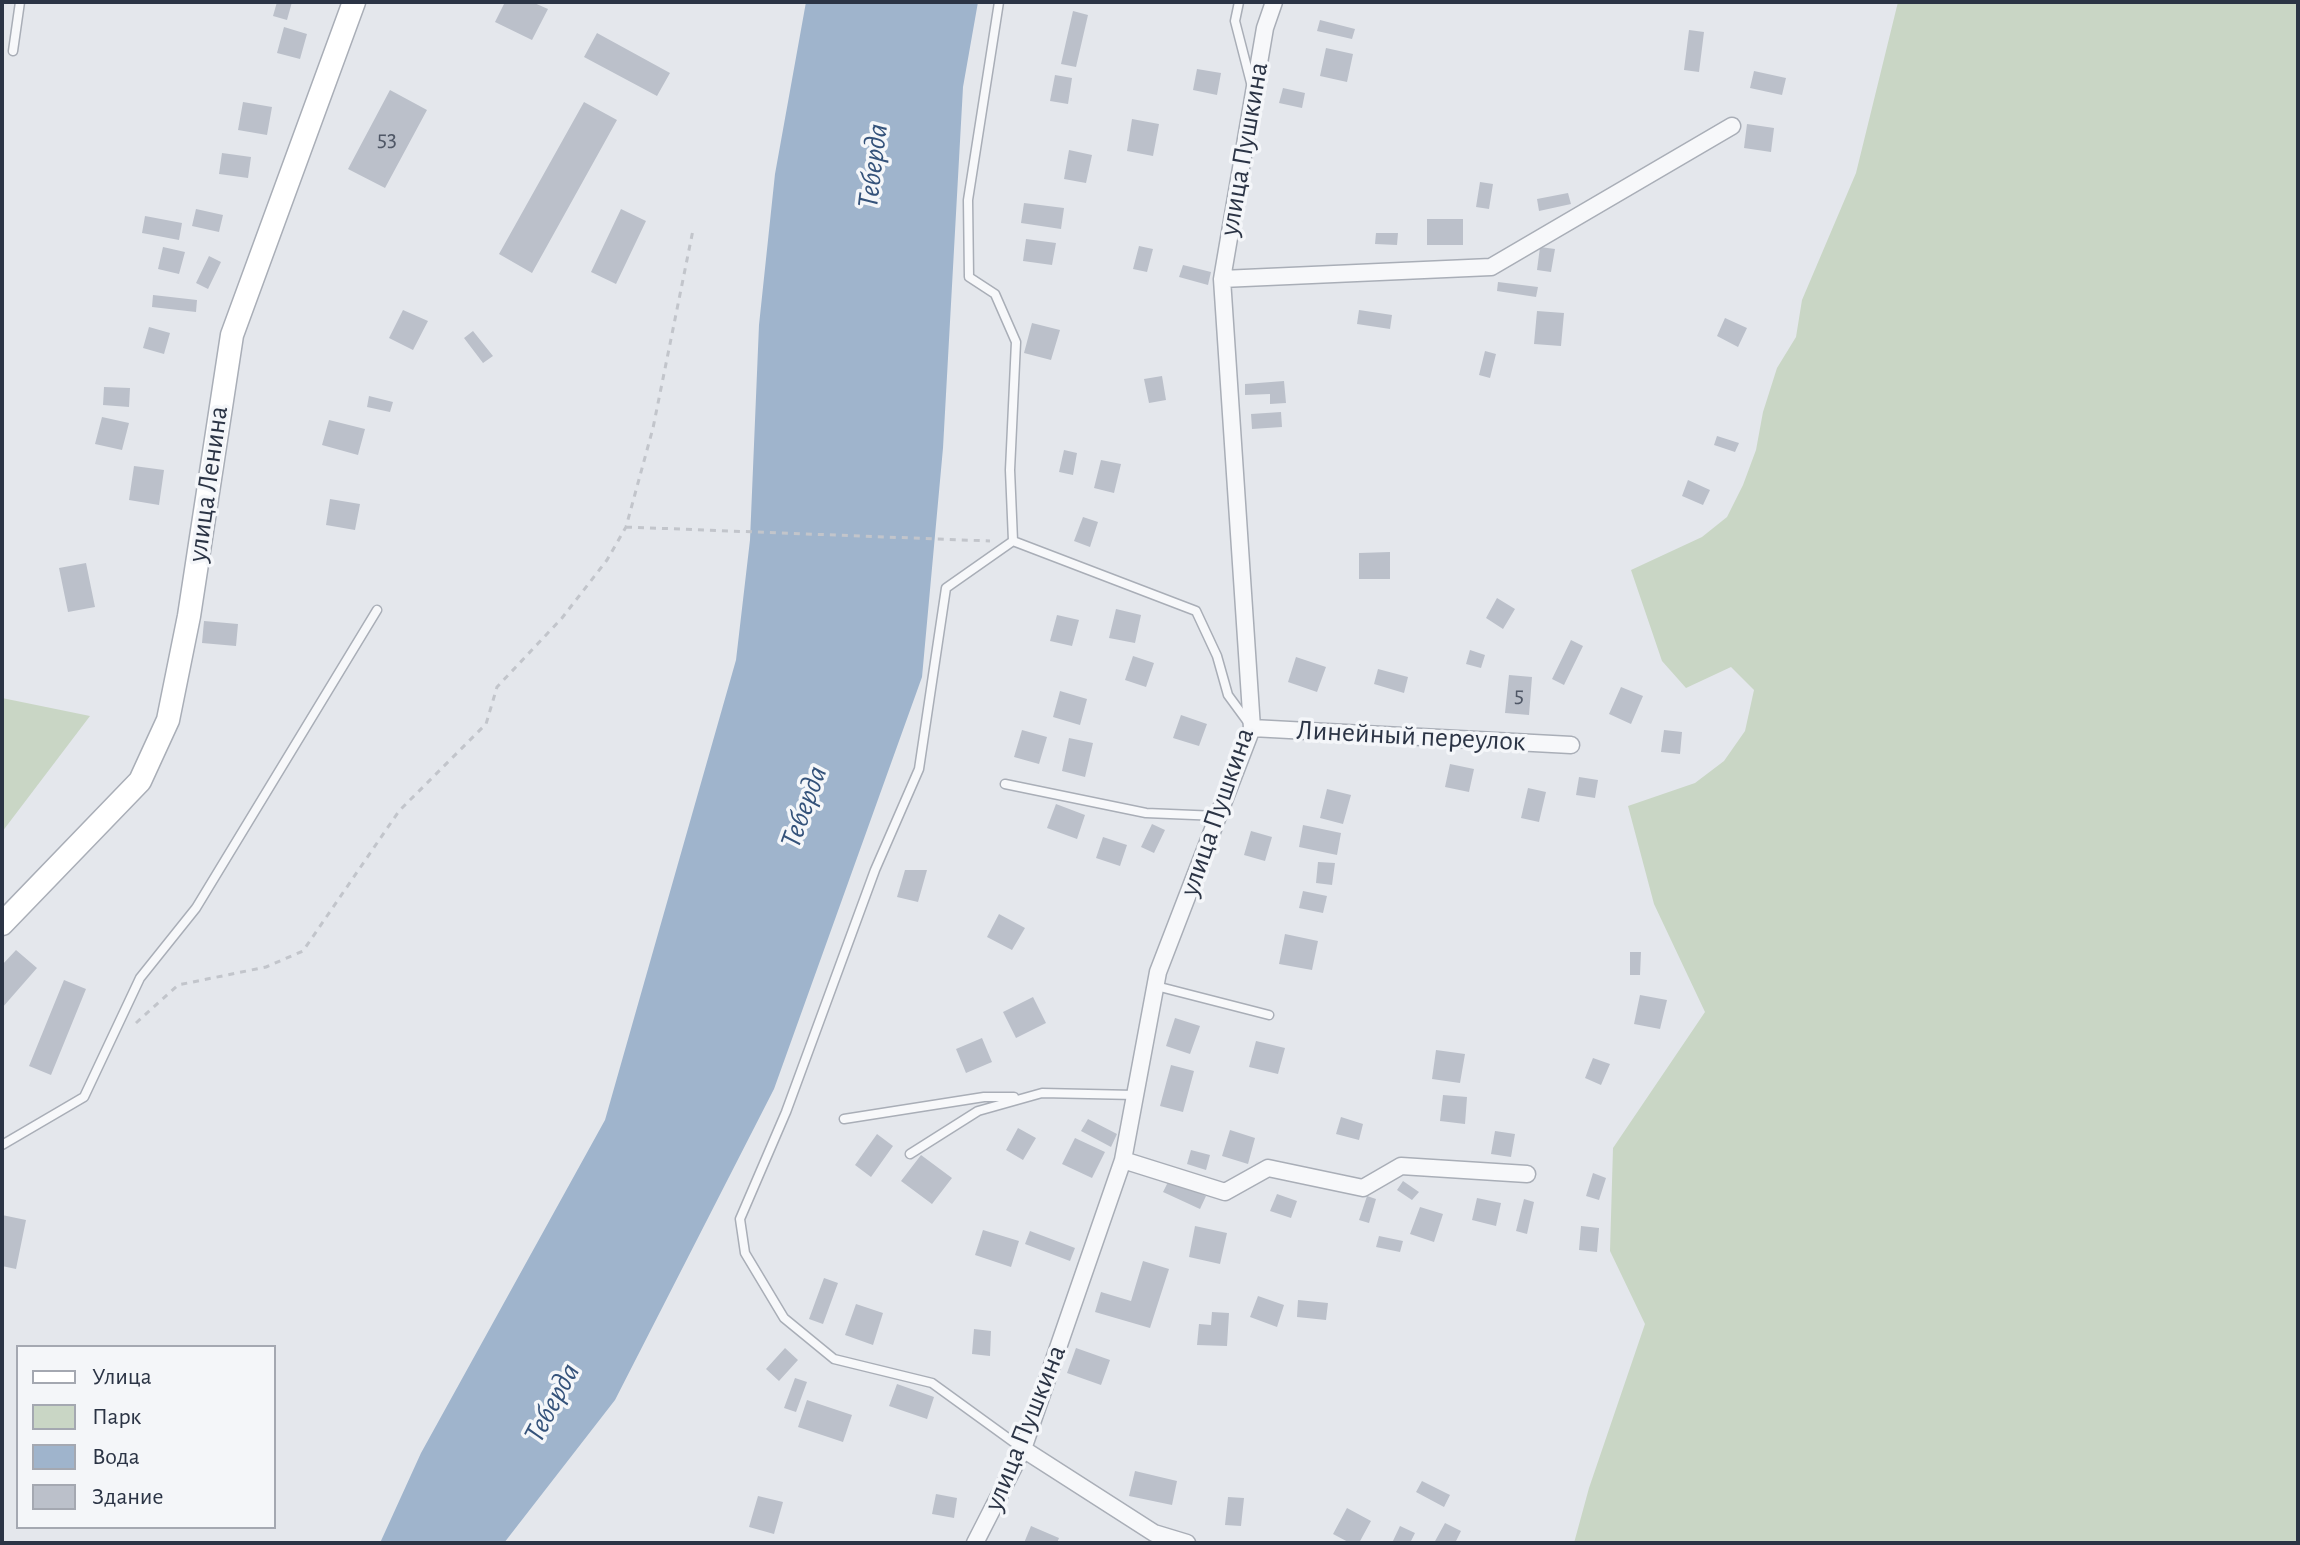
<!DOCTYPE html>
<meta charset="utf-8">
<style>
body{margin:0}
#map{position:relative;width:2300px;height:1545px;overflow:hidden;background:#e4e7ec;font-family:"Alegreya Sans",sans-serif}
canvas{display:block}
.frame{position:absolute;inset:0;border:4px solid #2b3445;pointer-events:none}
.legend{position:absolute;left:16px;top:1345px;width:260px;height:184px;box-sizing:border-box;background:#f4f6f9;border:2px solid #a4a8b1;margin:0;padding:10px 14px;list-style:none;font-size:24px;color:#2b3445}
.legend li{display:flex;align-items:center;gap:16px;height:40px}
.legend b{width:40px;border:2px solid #a4a8b1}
</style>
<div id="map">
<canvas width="2300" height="1545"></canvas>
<div class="frame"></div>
<ul class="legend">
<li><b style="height:10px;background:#fff"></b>Улица</li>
<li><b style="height:22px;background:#c9d6c5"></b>Парк</li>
<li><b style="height:22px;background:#9fb4cc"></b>Вода</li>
<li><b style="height:22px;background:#bbc0ca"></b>Здание</li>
</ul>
</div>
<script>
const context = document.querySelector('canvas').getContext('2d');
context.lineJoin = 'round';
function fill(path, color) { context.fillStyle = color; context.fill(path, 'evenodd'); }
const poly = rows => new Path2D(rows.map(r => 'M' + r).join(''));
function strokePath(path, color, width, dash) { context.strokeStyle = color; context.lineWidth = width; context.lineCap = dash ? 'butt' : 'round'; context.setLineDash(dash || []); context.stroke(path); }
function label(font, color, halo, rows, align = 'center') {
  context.font = font + ' "Alegreya Sans",sans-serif'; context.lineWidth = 7; context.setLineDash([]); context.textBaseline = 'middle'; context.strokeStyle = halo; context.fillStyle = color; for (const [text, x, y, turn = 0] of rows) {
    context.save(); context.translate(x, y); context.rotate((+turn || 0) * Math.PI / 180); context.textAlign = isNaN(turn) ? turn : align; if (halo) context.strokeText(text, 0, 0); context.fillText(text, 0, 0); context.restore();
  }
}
fill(poly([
 [1898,2,2298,2,2298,1543,1574,1543,1589,1488,1645,1324,1610,1251,1613,1148,1705,1012,1654,904,1628,806,1695,783,1724,761,1745,731,1754,690,1731,667,1686,688,1662,661,1631,570,1702,537,1727,517,1743,485,1756,450,1763,412,1777,368,1796,337,1802,300,1856,173],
 [2,698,90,716,2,832]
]), '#c9d6c5');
fill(poly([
 [806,2,978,2,963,87,943,448,922,677,774,1089,615,1400,504,1543,380,1543,421,1453,605,1120,736,660,750,540,759,325,775,174]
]), '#9fb4cc');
fill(poly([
 [277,2,292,2,287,20,273,16],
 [505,2,532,2,548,9,532,40,495,22],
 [1073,11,1088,15,1076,67,1061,64],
 [1320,20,1355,29,1352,39,1317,31],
 [284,27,307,34,300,59,277,53],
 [1689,30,1704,32,1699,72,1684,70],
 [597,33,670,73,657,96,584,57],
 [1326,48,1353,54,1347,82,1320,76],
 [1197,69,1221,73,1217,95,1193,90],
 [1754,71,1786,78,1782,95,1750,88],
 [1055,75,1072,78,1068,104,1050,101],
 [1283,88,1305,93,1302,108,1279,103],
 [390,90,427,110,385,188,348,169],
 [243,102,272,107,267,135,238,130],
 [584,102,617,120,532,273,499,254],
 [1132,119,1159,124,1153,156,1127,151],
 [1747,124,1774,128,1771,152,1744,148],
 [1069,150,1092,155,1086,183,1064,179],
 [222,153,251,157,248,178,219,174],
 [1480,182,1493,184,1489,209,1476,207],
 [1568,193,1571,204,1539,211,1537,199],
 [1024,203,1064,208,1061,229,1021,223],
 [196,209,223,215,219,232,192,226],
 [621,209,646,221,616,284,591,272],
 [145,216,182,223,179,240,142,233],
 [1427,219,1463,219,1463,245,1427,245],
 [1376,233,1398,233,1397,245,1375,244],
 [1026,239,1056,243,1052,265,1023,261],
 [1139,246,1153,249,1147,272,1133,269],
 [163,247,185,252,179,274,158,269],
 [1540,247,1555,249,1551,272,1537,270],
 [209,256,221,262,208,289,196,283],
 [1183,265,1211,272,1208,285,1179,277],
 [1498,282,1538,287,1536,297,1497,291],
 [153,295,197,300,196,312,152,307],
 [403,310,428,321,413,350,389,338],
 [1359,310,1392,315,1390,329,1357,324],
 [1537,311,1564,313,1561,346,1534,344],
 [1725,318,1747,328,1738,347,1717,336],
 [1032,323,1060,330,1051,360,1024,353],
 [149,327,170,333,164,354,143,348],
 [473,331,493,356,483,363,464,338],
 [1485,351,1496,354,1490,378,1479,375],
 [1162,376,1166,400,1149,403,1144,379],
 [1284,381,1286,403,1270,404,1270,394,1245,395,1245,384],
 [104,387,130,388,129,407,103,405],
 [369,396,393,402,390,412,367,407],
 [1281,412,1282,427,1252,429,1251,414],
 [102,417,129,423,122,450,95,444],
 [329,420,365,429,358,455,322,445],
 [1717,436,1739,443,1735,452,1714,445],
 [1064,450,1077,453,1073,475,1059,472],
 [1101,460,1121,464,1114,493,1094,488],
 [134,466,164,470,159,505,129,500],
 [1688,480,1710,490,1703,505,1682,496],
 [330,499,360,504,355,530,326,525],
 [1083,517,1098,522,1090,547,1074,541],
 [1390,552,1390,579,1359,579,1359,553],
 [86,563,95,607,68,612,59,568],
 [1497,598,1515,609,1503,629,1486,618],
 [1116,609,1141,615,1135,643,1109,638],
 [1057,615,1079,620,1072,646,1050,641],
 [204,621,238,624,236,646,202,643],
 [1571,640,1583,646,1564,685,1552,679],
 [1470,650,1485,655,1481,668,1466,664],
 [1133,656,1154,663,1146,687,1125,680],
 [1296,657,1326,667,1317,692,1288,682],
 [1378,669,1408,677,1404,693,1374,684],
 [1509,675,1532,677,1529,715,1505,713],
 [1621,687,1643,696,1631,724,1609,714],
 [1060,691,1087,699,1080,725,1053,717],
 [1181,715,1207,724,1199,746,1173,738],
 [1022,730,1047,737,1039,764,1014,757],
 [1664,730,1682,732,1680,754,1661,752],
 [1069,738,1093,743,1085,777,1062,771],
 [1450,764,1474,769,1469,792,1445,787],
 [1579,777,1598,780,1595,798,1576,795],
 [1528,788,1546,792,1539,822,1521,818],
 [1327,789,1351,795,1343,824,1320,818],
 [1056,804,1085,815,1077,839,1047,828],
 [1152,824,1165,830,1154,853,1141,847],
 [1303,825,1341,833,1337,855,1299,847],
 [1251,831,1272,837,1265,861,1244,855],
 [1103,837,1127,845,1120,866,1096,858],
 [1318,862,1335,863,1332,885,1316,883],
 [905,870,927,870,918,902,897,897],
 [1303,891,1327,896,1323,913,1299,908],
 [999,914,1025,928,1012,950,987,937],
 [1285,934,1318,941,1312,970,1279,964],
 [16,950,37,968,2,1008,2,965],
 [1630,952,1641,952,1640,975,1630,975],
 [64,980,86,989,51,1075,29,1066],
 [1640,995,1667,1000,1660,1029,1634,1024],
 [1033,997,1046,1023,1016,1038,1003,1012],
 [1175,1018,1200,1026,1190,1054,1166,1046],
 [982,1038,992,1062,966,1073,956,1049],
 [1256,1041,1285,1048,1278,1074,1249,1067],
 [1436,1050,1465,1054,1460,1083,1432,1079],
 [1593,1058,1610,1064,1601,1085,1585,1078],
 [1171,1065,1194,1071,1183,1112,1160,1106],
 [1443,1095,1467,1097,1465,1124,1440,1121],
 [1341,1117,1363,1124,1359,1140,1336,1134],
 [1088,1119,1117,1134,1111,1147,1081,1131],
 [1018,1128,1036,1138,1023,1160,1006,1150],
 [1230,1130,1255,1138,1248,1164,1222,1156],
 [1495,1131,1515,1134,1511,1157,1491,1154],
 [877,1134,893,1146,871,1177,855,1165],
 [1075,1138,1105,1152,1092,1178,1062,1164],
 [1191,1150,1210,1155,1206,1170,1187,1164],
 [921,1155,952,1178,932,1204,901,1181],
 [1593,1173,1606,1178,1599,1200,1586,1196],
 [1169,1180,1206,1196,1200,1209,1163,1192],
 [1403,1181,1419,1192,1412,1200,1397,1190],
 [1277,1194,1297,1201,1291,1218,1270,1211],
 [1367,1196,1376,1199,1369,1223,1359,1220],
 [1477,1198,1501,1203,1496,1226,1472,1220],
 [1524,1199,1534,1202,1527,1234,1516,1231],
 [1420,1207,1443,1214,1434,1242,1410,1234],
 [2,1215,26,1220,16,1269,2,1266],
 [1195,1226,1227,1233,1220,1264,1189,1257],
 [1581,1226,1599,1228,1597,1252,1579,1250],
 [983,1230,1019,1241,1011,1267,975,1255],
 [1030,1231,1075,1248,1070,1261,1025,1244],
 [1379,1236,1403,1241,1400,1252,1376,1247],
 [1143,1261,1169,1269,1150,1328,1095,1312,1101,1292,1131,1301],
 [824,1278,838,1283,823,1324,809,1319],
 [1258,1296,1284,1305,1277,1327,1250,1317],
 [1298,1300,1328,1303,1326,1320,1297,1317],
 [856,1304,883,1313,873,1345,845,1335],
 [1212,1312,1229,1313,1227,1346,1197,1345,1199,1324,1211,1325],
 [974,1329,991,1331,990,1356,972,1354],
 [785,1348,798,1360,779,1381,766,1369],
 [1076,1348,1110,1360,1101,1385,1067,1373],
 [795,1378,807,1382,796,1412,784,1408],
 [897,1384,934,1397,927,1419,889,1406],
 [807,1400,852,1415,843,1442,798,1427],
 [1135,1471,1177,1481,1172,1505,1129,1496],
 [1422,1481,1450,1495,1444,1507,1416,1492],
 [936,1494,957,1498,954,1518,932,1514],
 [758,1496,783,1502,774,1534,749,1527],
 [1228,1497,1244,1498,1241,1526,1225,1525],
 [1347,1508,1371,1521,1359,1543,1350,1543,1333,1534],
 [1445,1523,1461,1531,1455,1543,1434,1543],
 [1031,1526,1059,1538,1057,1543,1024,1543],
 [1400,1526,1415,1533,1410,1543,1392,1543]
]), '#bbc0ca');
const service = poly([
 [999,2,968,200,969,277,995,294,1016,342,1010,470,1013,541,946,588,919,769,875,870,786,1112,740,1219,745,1253,784,1318,834,1359,932,1383,1023,1449],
 [1239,2,1235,21,1251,83],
 [13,51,20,2],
 [1013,541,1196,611,1217,656,1228,695,1250,725],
 [1005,784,1146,813,1218,816],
 [1156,986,1269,1015],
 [844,1119,984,1097,1014,1097],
 [2,1145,84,1097,140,978,196,908,377,610],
 [910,1154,978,1111,1042,1093,1135,1095]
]);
const minor = poly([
 [1222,279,1491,267,1732,126],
 [1252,728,1571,745],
 [1123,1160,1225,1192,1268,1168,1363,1188,1401,1166,1527,1174],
 [1023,1449,1154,1533,1187,1543],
 [975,1543,1023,1449,1123,1160,1158,972,1252,728,1222,279,1265,28,1274,2]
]);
const secondary = poly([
 [2,924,140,781,168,720,189,616,232,335,354,2]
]);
strokePath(service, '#a9aeb7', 11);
strokePath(minor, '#a9aeb7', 19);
strokePath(secondary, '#a9aeb7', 25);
strokePath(poly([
 [626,527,990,541],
 [136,1023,178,985,266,967,303,951,399,811,486,724,497,687,562,618,607,560,626,527,653,428,693,230]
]), '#c2c5cb', 3, [6, 6]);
strokePath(service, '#f7f8fa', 8);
strokePath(minor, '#f7f8fa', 16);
strokePath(secondary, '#fff', 22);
label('24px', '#4f5766', null, [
 ["53",387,139],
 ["5",1519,695]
]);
label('28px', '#2b3445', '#f4f6f9', [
 ["улица Пушкина",1244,149,-80],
 ["улица Ленина",208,484,-82],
 ["Линейный переулок",1411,736,3],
 ["улица Пушкина",1217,812,-71],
 ["улица Пушкина",1025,1428,-68]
]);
label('italic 30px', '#34527a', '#f4f6f9', [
 ["Теберда",873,166,-83],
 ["Теберда",804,807,-70],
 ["Теберда",552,1403,-62]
]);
</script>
